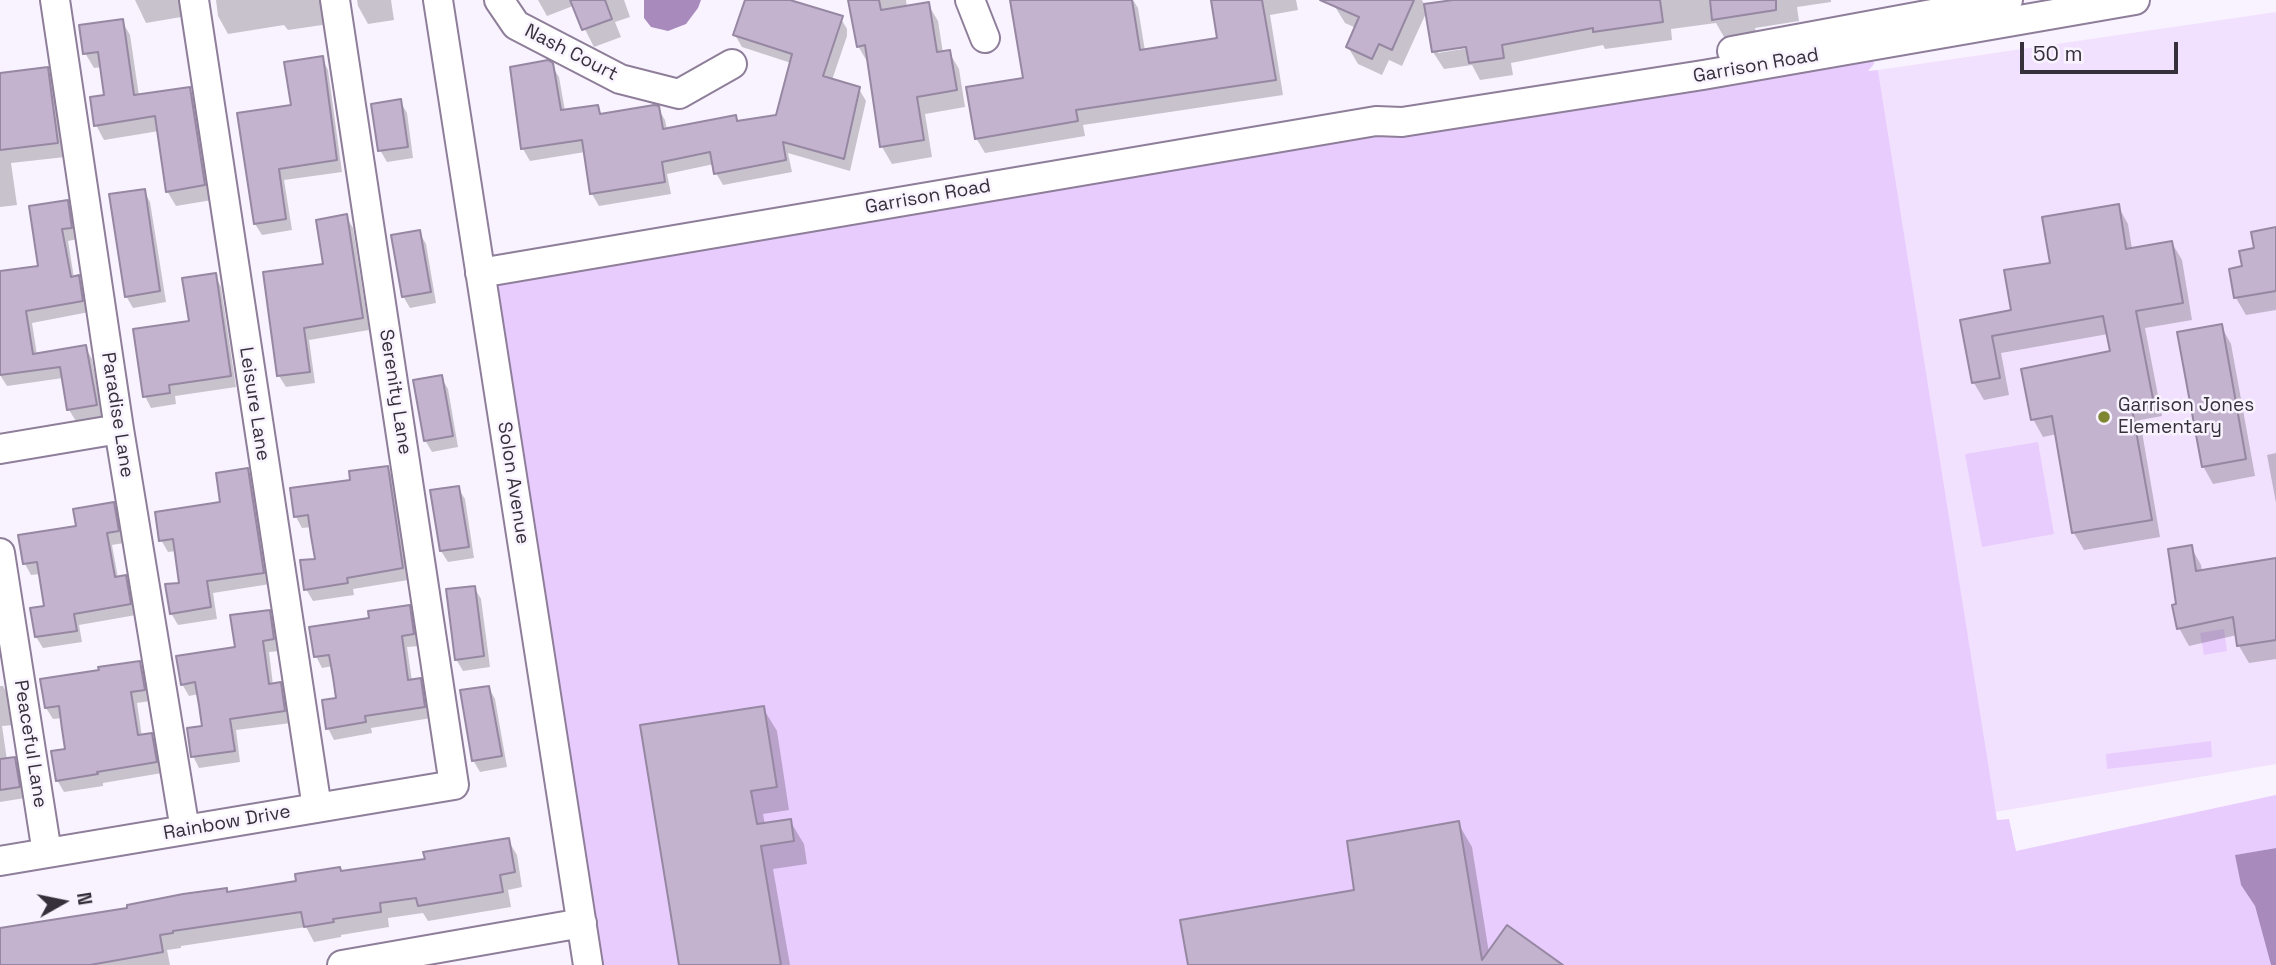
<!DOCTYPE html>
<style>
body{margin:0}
#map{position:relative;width:2276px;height:965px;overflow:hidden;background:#f9f3ff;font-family:"Space Grotesk",sans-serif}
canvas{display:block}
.north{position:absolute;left:28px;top:867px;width:70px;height:70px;-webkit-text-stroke:5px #f9f3ff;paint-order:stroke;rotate:81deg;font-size:19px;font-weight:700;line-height:28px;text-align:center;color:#36303b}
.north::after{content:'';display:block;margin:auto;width:24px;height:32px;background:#36303b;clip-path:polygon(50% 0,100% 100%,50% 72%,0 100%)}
.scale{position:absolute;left:2020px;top:42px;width:158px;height:32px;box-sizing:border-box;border:4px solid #36303b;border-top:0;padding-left:9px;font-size:21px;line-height:24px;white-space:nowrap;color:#36303b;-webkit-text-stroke:5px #f9f3ff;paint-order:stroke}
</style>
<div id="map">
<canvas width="2276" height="965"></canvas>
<div class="north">N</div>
<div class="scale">50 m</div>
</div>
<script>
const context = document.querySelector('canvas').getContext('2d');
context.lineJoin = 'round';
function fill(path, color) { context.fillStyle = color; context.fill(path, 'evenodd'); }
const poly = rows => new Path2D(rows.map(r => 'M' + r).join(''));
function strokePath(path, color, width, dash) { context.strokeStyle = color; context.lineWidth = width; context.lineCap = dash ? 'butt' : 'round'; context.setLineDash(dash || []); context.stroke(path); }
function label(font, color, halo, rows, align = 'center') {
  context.font = font + ' "Space Grotesk",sans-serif'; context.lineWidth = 5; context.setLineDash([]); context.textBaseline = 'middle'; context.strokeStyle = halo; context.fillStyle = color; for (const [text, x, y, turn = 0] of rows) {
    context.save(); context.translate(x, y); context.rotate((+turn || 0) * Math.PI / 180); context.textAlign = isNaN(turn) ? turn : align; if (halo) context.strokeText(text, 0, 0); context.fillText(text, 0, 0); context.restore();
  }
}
fill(poly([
 [2276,12,2276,764,1995,812,1878,70]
]), '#f2e1fe');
fill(poly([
 [1873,57,1874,64,1868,71,1878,70,1997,820,2009,819,2016,851,2276,795,2276,848,2236,855,2241,885,2255,906,2271,965,600,965,496,281,1369,133],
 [2038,442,2054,534,1982,547,1965,454],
 [2224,629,2227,651,2204,655,2200,633],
 [2211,741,2212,757,2107,769,2106,754]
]), '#e8ccfd');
fill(poly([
 [644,0,701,0,698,8,686,24,668,31,651,27,644,18],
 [2276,848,2276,965,2271,965,2255,906,2241,885,2235,855]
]), '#a88abd');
fill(poly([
 [135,0,187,0,187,16,146,23],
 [216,0,329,0,329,24,288,30,284,25,228,34,218,16],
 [357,0,391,0,394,20,368,24,358,6],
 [538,0,624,0,630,17,615,22,621,37,594,47,573,6,547,16],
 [746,0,791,0,788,1,840,17,847,29,847,36,832,80,859,89,866,101,850,171,788,153,792,172,723,185,716,173,714,164,667,174,671,194,599,206,592,194,585,152,530,161,523,149,512,69,551,64,559,77,565,111,597,107,602,115,658,108,665,120,667,130,735,117,738,122,777,117,791,63,742,47,735,35],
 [850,0,906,0,907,8,928,4,938,21,943,53,949,52,959,69,965,107,925,114,932,157,892,164,882,147,868,63,858,46],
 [1012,0,1133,0,1138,8,1145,51,1219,40,1212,0,1296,0,1298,10,1270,15,1283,95,1083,125,1085,136,985,153,976,138,1025,79],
 [1337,0,1422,0,1425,6,1465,0,1831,0,1831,2,1797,7,1799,21,1755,28,1756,32,1724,37,1716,23,1671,29,1672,40,1605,49,1603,45,1511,63,1513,75,1480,80,1472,65,1444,69,1433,52,1427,11,1402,66,1389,60,1382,75,1358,64,1348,47,1356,28,1345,23,1334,5],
 [1475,44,1475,47,1438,53,1438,50],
 [122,21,130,35,139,96,189,89,197,103,212,200,176,206,167,191,159,131,104,140,96,125,106,96,102,67,94,68,85,53],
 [322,58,328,70,342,172,284,180,292,230,262,235,255,224,293,107],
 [47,69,55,83,65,157,11,163,17,205,0,207,0,91],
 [400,101,407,113,413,158,387,162,380,150],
 [144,191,150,202,166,302,133,308,126,296],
 [67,202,74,214,78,239,68,241,74,278,78,277,85,289,89,312,32,323,37,355,85,347,92,359,102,417,76,421,69,410,63,378,7,386,0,375,0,273,40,267],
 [2118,206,2128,224,2132,249,2172,243,2182,260,2192,320,2145,328,2162,416,2140,420,2160,537,2084,550,2074,533,2057,434,2043,437,2033,419,2112,353,2108,334,2001,353,2009,395,1984,400,1974,383,1962,322,2013,312,2052,264],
 [346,216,353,228,369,330,309,340,315,383,286,387,279,376],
 [2276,229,2276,310,2246,315,2236,298,2244,268],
 [419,232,426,244,436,303,410,308,403,296],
 [215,275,221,287,236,387,175,396,176,404,151,408,145,396,191,322],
 [2221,326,2231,344,2255,476,2213,484,2203,466],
 [441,377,448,389,458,447,432,452,425,440],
 [2276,453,2276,503,2267,455],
 [387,468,394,479,408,580,353,589,354,595,313,601,306,589,317,560,312,527,302,528,296,517,352,481],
 [247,470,254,481,270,584,213,593,217,619,178,625,171,613,181,584,176,551,168,552,161,540,222,503],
 [458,488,465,499,474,558,448,562,441,551],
 [113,504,120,516,124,543,112,545,118,578,125,577,132,588,136,615,79,625,82,642,43,648,36,637,46,607,41,574,31,575,25,564],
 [2191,547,2201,565,2202,571,2276,560,2276,659,2249,663,2239,646,2237,635,2189,646,2179,628,2178,605],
 [474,587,481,599,490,667,463,671,456,659],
 [409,607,416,618,420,646,407,647,412,681,420,679,427,691,431,718,371,728,372,733,334,740,328,728,338,699,333,666,322,668,316,656,371,619],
 [269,612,276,623,280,651,269,652,273,685,280,684,287,696,291,723,236,730,240,762,199,768,193,756,204,727,199,694,189,696,182,684,237,649],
 [139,662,146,674,150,701,137,703,142,737,151,735,158,747,162,773,103,783,103,786,64,792,57,780,67,751,62,718,53,719,46,708,101,672],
 [0,686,3,686,9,697,14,725,2,726,7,760,14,759,21,771,25,798,0,802],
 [489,688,495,699,507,767,480,772,473,760],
 [763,708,777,731,789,810,763,814,765,825,790,821,804,844,807,864,773,869,790,965,682,965],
 [1458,823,1472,847,1489,953,1560,965,1190,965,1356,891],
 [508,840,517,855,522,887,508,890,511,907,428,921,423,913,388,918,389,927,341,935,341,937,314,942,306,927,181,946,181,948,167,950,170,965,0,965,0,928,2,930,58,922,226,890,228,893,342,873,427,861]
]), '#0003');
const building = poly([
 [570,0,605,0,612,19,582,30,570,0],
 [745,0,790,0,843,16,823,76,860,87,844,159,783,142,786,160,714,174,710,152,662,162,665,182,590,194,582,140,521,149,510,67,548,60,553,63,561,110,598,105,600,114,654,105,659,106,663,129,736,115,737,121,776,115,792,54,733,35,745,0],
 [848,0,879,0,881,10,929,2,937,52,950,50,957,90,917,97,924,140,880,147,865,45,857,47,848,0],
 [1010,0,1132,0,1140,50,1217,38,1211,0,1262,0,1276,80,1076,110,1078,121,975,139,966,87,1023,78,1010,0],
 [1320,0,1414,0,1392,50,1379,44,1372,59,1346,47,1359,17,1320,0],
 [1453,0,1660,0,1663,22,1593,32,1593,28,1502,45,1504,58,1469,63,1466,47,1432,52,1424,4,1453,0],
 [1710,0,1776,0,1776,10,1712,20,1710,0],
 [123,19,134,95,190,87,205,185,166,192,155,116,94,126,90,97,104,95,98,52,83,54,79,25,123,19],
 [323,56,337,160,279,169,286,219,254,224,237,113,291,105,284,62,323,56],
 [48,67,58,143,0,150,0,73,48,67],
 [401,99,408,147,378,151,371,104,401,99],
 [145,189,160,291,125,297,109,194,145,189],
 [68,200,72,228,62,229,71,277,79,275,83,301,26,311,33,354,86,345,97,405,67,410,60,367,0,375,0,271,38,266,29,206,68,200],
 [2119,204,2126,249,2172,241,2183,303,2136,311,2153,399,2131,403,2152,520,2072,533,2052,416,2031,420,2021,369,2110,351,2103,316,1992,336,2000,378,1972,383,1960,320,2011,310,2004,270,2050,263,2042,217,2119,204],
 [347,214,363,318,304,328,310,372,277,376,263,272,323,264,316,220,347,214],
 [2276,227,2276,291,2234,298,2229,269,2242,266,2239,251,2254,248,2251,232,2276,227],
 [420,230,431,292,402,297,391,235,420,230],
 [216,273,231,376,169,385,170,393,143,397,133,329,189,321,182,278,216,273],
 [2222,324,2246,459,2202,467,2177,332,2222,324],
 [442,375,453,436,424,441,413,380,442,375],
 [388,466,403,568,347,578,348,583,304,590,300,560,315,559,311,536,308,515,294,517,290,488,350,480,349,471,388,466],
 [248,468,264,573,207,581,211,607,170,614,165,584,179,583,173,539,159,541,155,512,220,502,216,473,248,468],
 [459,486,469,547,440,551,430,490,459,486],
 [114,502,119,531,107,533,115,577,126,575,131,604,74,614,77,631,35,637,30,608,44,606,37,562,23,564,18,535,76,526,73,509,114,502],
 [2192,545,2196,571,2276,558,2276,640,2237,646,2233,617,2177,629,2172,605,2176,604,2168,549,2192,545],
 [475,586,484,656,455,660,446,589,475,586],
 [410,605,414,634,402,636,408,680,421,678,425,707,365,716,366,722,326,729,322,700,336,698,333,677,329,655,314,657,309,627,369,618,368,611,410,605],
 [270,610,274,639,263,641,269,684,281,682,285,711,230,719,235,751,191,757,187,728,202,726,199,705,195,682,181,685,176,656,235,647,230,615,270,610],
 [140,661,145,690,131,692,138,735,152,733,157,762,97,772,98,774,56,781,51,751,65,749,62,729,59,706,45,708,40,679,99,670,98,667,140,661],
 [489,686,502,756,472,761,460,690,489,686],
 [764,706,777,787,751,791,757,824,791,819,794,841,761,846,781,965,679,965,640,725,764,706],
 [15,757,20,787,0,790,0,759,15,757],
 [1459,821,1482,960,1507,925,1563,965,1188,965,1180,920,1354,890,1347,841,1459,821],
 [509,838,515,872,500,875,503,892,418,906,416,898,380,903,381,912,333,919,334,922,304,927,301,912,173,931,173,933,160,935,163,952,90,965,0,965,0,928,127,908,127,905,183,894,227,888,227,892,296,881,295,874,340,867,341,871,425,859,423,852,509,838]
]);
fill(building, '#c3b3cf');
strokePath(building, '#9687a2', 2);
const minor = poly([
 [55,0,119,429,185,830],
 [194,0,317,808],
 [438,0,588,965],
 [499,0,516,25,620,79,679,94,732,64],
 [970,0,985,38],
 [1732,51,2008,0],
 [480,273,1376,121,1402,122,1703,75,2135,0],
 [0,449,119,429],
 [0,553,47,853],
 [0,861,454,785,335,0],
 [342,965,582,923]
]);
strokePath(minor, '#8e7e99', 32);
strokePath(minor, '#fff', 28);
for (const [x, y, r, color] of [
 [2104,417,7,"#7f8631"]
]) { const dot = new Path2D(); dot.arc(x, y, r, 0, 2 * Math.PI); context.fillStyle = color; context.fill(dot); strokePath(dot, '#f9f3ff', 2.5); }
label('19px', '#36303b', '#f9f3ff', [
 ["Nash Court",571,53,27],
 ["Garrison Road",1756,66,-10],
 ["Garrison Road",928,197,-10],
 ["Serenity Lane",395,392,81],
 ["Leisure Lane",254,404,81],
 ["Paradise Lane",117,415,81],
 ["Solon Avenue",513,483,81],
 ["Peaceful Lane",30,744,81],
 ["Rainbow Drive",227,823,-10]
]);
label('19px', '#36303b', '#f9f3ff', [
 ["Garrison Jones",2118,406],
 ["Elementary",2118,428]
], 'left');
</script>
